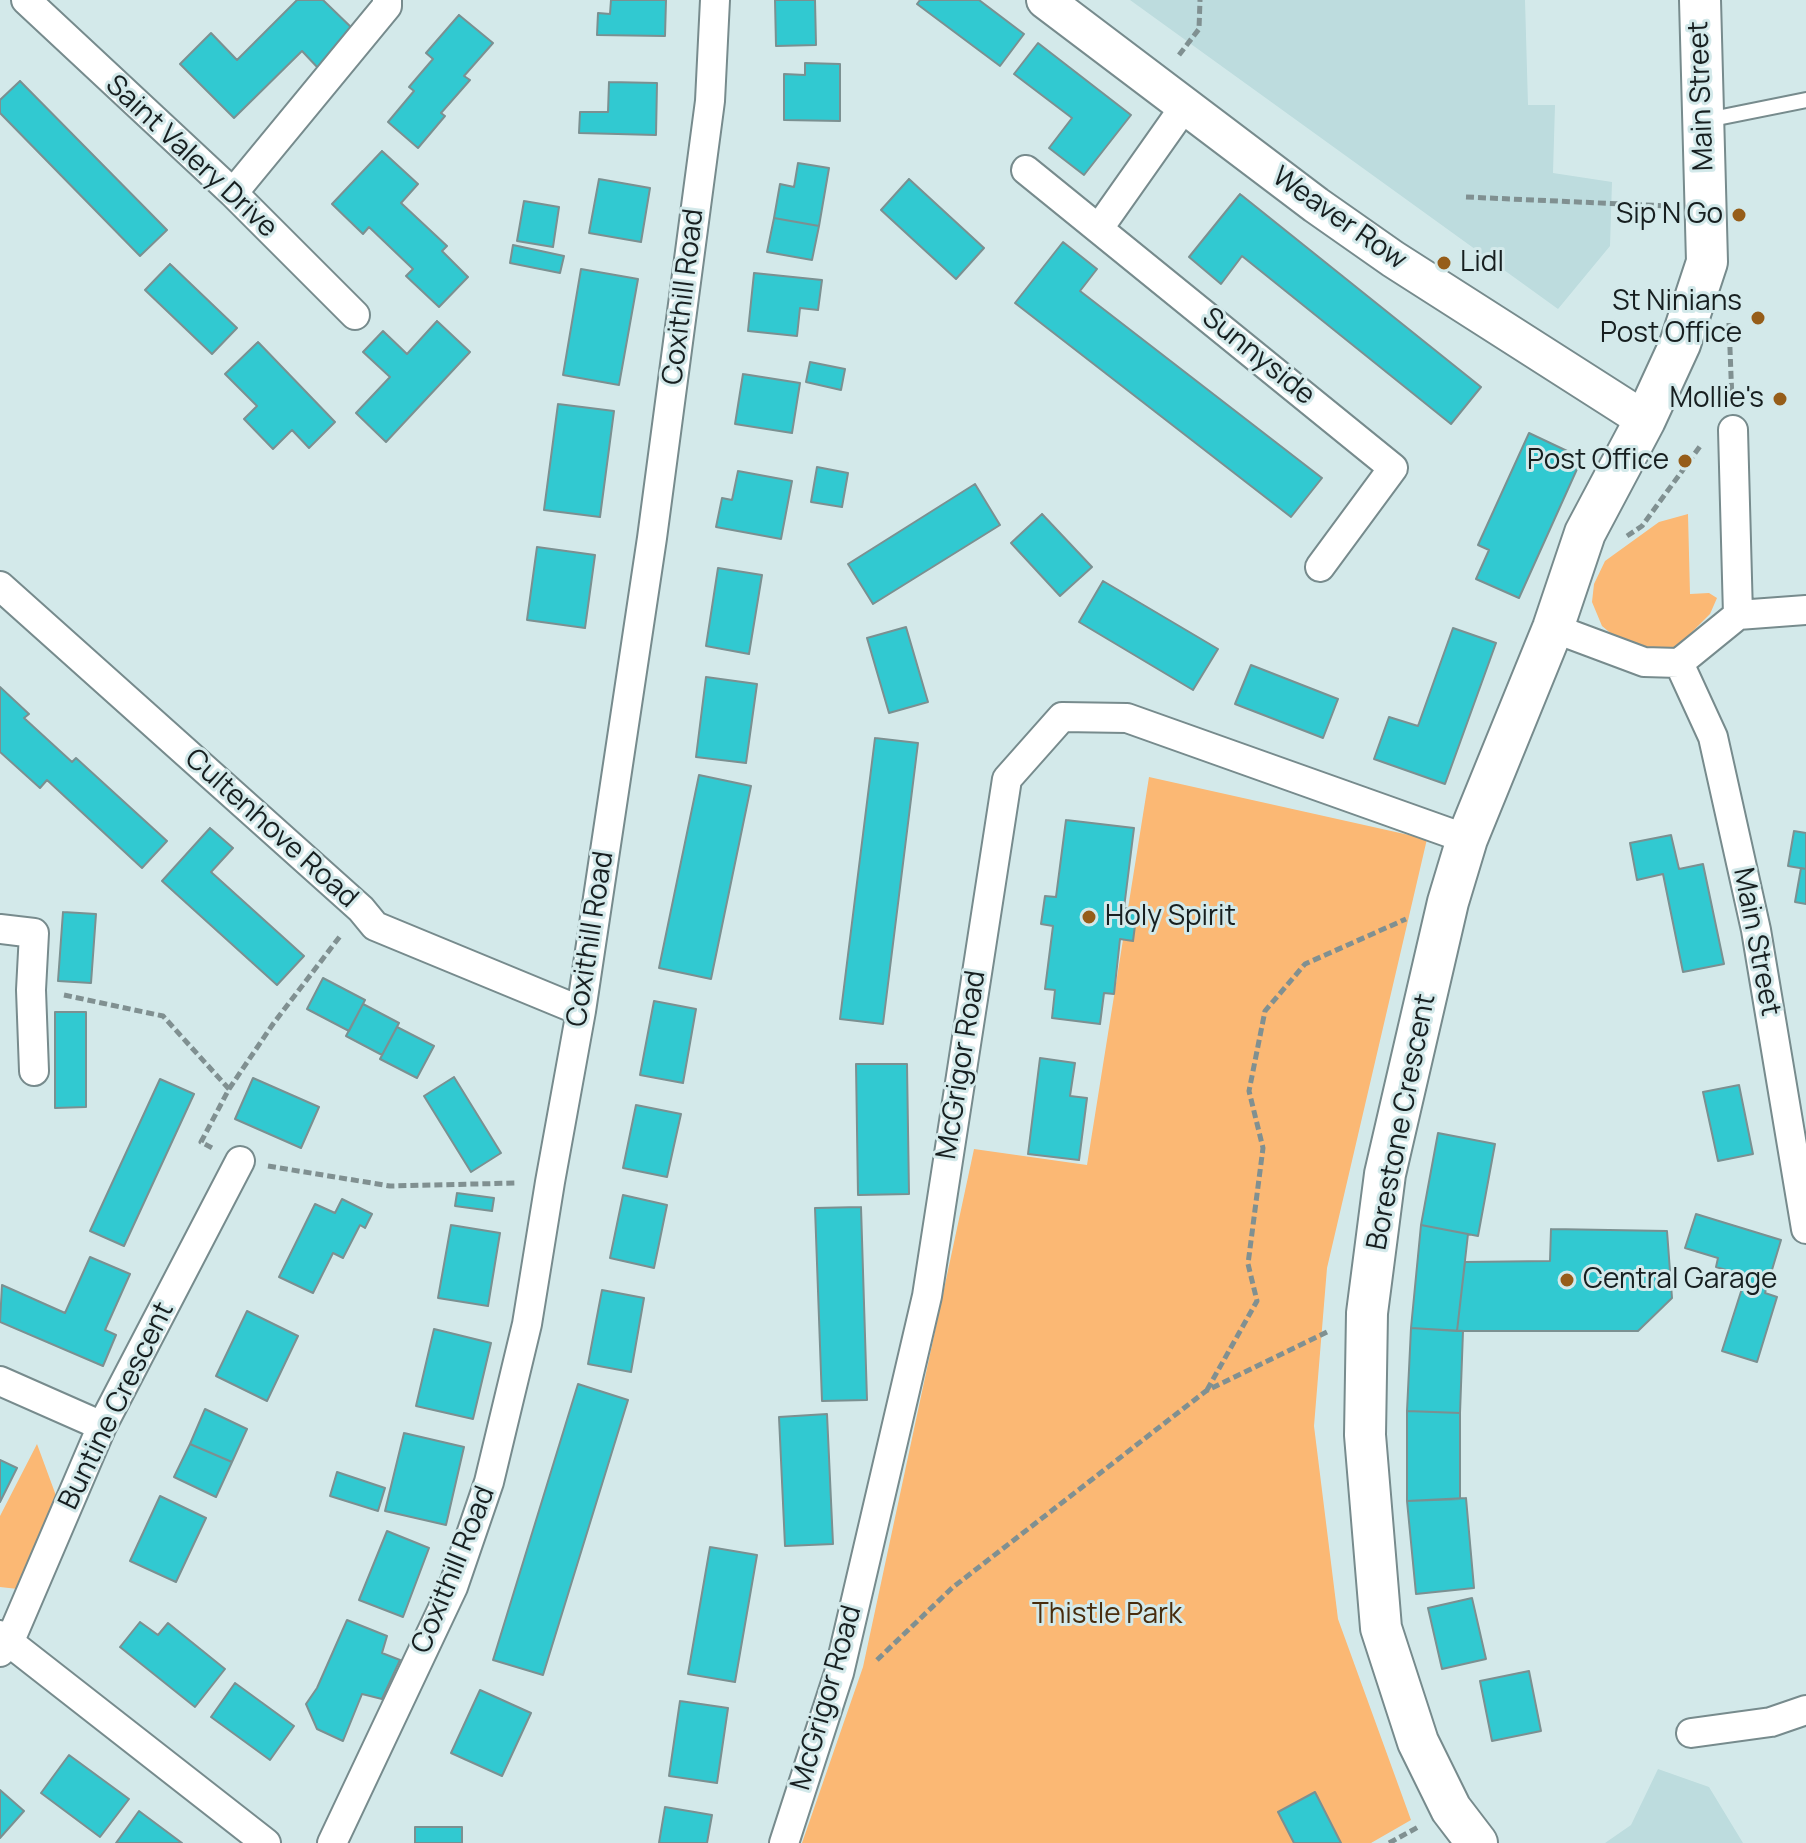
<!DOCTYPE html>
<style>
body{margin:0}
canvas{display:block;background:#d3e9ea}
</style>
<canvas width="1806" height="1843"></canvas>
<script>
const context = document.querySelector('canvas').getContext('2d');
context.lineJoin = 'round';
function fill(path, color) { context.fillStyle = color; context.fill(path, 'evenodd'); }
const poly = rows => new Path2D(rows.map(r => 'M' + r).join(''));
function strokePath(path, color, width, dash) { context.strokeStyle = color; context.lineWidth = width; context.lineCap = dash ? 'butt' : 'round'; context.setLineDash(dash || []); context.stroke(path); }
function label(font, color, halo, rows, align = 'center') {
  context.font = font + ' Manrope,sans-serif'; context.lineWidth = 6; context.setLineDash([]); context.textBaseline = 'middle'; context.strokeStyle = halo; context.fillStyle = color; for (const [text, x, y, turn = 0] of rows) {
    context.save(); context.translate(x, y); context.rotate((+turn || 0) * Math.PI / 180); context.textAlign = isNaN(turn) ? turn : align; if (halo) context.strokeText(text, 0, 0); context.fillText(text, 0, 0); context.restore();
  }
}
fill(poly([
 [1130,0,1525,0,1528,105,1555,105,1553,173,1612,182,1610,246,1558,309],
 [1658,1769,1709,1787,1743,1843,1605,1843,1631,1825]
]), '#bddcde');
fill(poly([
 [1688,514,1690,594,1709,593,1717,598,1710,614,1678,646,1662,652,1620,641,1602,626,1592,602,1594,584,1605,561,1659,522],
 [1149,777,1427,839,1327,1268,1314,1426,1338,1619,1411,1820,1371,1843,802,1843,863,1667,974,1149,1087,1165],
 [37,1444,58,1501,18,1589,0,1587,0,1516]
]), '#fbb874');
const building = poly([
 [297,0,323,0,355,31,318,68,302,51,234,118,180,64,211,33,237,60,297,0],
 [611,0,666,0,665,36,597,35,598,13,610,14,611,0],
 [775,0,815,0,816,45,776,46,775,0],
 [920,0,979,0,1024,34,1000,66,917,4,920,0],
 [459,15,493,43,464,76,470,80,441,113,445,116,418,148,388,122,414,91,409,87,433,59,426,53,459,15],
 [1038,43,1131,115,1084,175,1049,148,1072,118,1014,74,1038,43],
 [805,63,840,64,840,121,784,120,784,74,805,75,805,63],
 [20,81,167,230,140,256,0,113,0,100,20,81],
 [609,82,657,83,656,135,579,133,580,112,608,112,609,82],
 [382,151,418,184,401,203,447,246,442,251,468,277,439,307,406,276,413,269,369,227,363,234,332,204,382,151],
 [798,163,829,168,819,226,774,218,780,184,794,187,798,163],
 [599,179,650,188,641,242,589,233,599,179],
 [909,179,984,248,956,279,881,210,909,179],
 [1240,194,1481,387,1451,424,1242,256,1221,284,1189,257,1240,194],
 [524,201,559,207,553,247,517,241,524,201],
 [774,218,819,226,812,260,767,252,774,218],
 [1063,242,1097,269,1080,291,1322,478,1291,517,1015,303,1063,242],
 [513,245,564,256,560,273,510,263,513,245],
 [170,264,237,328,212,354,145,290,170,264],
 [581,269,638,279,619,385,563,375,581,269],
 [754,273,822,280,818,310,800,308,797,336,748,331,754,273],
 [437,321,470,352,386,442,356,413,390,377,363,352,383,331,407,354,437,321],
 [258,342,335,422,309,448,292,430,273,449,244,419,257,406,225,374,258,342],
 [810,362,845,369,841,390,806,382,810,362],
 [743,374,800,383,792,433,735,424,743,374],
 [558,404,614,411,600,517,544,510,558,404],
 [1529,433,1582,458,1519,598,1476,579,1489,550,1478,545,1529,433],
 [817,467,848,473,842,507,811,502,817,467],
 [738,471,792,481,781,539,716,527,722,498,732,500,738,471],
 [975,484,1000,525,873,604,848,564,975,484],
 [1042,514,1092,567,1060,596,1011,543,1042,514],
 [537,547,595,555,585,628,527,620,537,547],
 [718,568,762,575,749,654,706,646,718,568],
 [1103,581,1218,649,1193,690,1079,622,1103,581],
 [906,627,928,702,889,713,867,638,906,627],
 [1453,628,1496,643,1445,784,1374,759,1389,717,1418,726,1453,628],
 [1251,665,1338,699,1323,738,1235,704,1251,665],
 [706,677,757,684,746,763,696,757,706,677],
 [0,687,29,714,24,718,72,762,76,758,167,841,142,868,47,780,40,788,0,752,0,687],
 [875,738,918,743,883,1024,840,1019,875,738],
 [699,775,751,786,711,979,659,968,699,775],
 [1066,820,1134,828,1124,908,1137,910,1133,941,1120,939,1114,994,1104,993,1100,1024,1052,1018,1055,990,1045,989,1053,926,1041,924,1045,896,1056,897,1066,820],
 [210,828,233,848,211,872,304,956,277,985,162,881,210,828],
 [1794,831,1806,833,1806,869,1788,866,1794,831],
 [1671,835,1679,869,1703,864,1724,964,1683,972,1663,874,1637,880,1630,843,1671,835],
 [1801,868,1806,869,1806,904,1795,902,1801,868],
 [63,912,96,914,91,983,58,981,63,912],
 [323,978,365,1000,349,1031,307,1009,323,978],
 [654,1001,696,1009,683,1083,640,1075,654,1001],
 [363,1004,399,1023,382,1055,346,1036,363,1004],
 [55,1012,86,1012,86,1107,55,1108,55,1012],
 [397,1027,434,1046,417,1078,380,1059,397,1027],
 [1040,1058,1075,1063,1070,1096,1087,1098,1079,1160,1028,1154,1040,1058],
 [856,1064,907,1064,909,1194,858,1195,856,1064],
 [454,1077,501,1153,471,1172,424,1096,454,1077],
 [253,1078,319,1107,301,1148,235,1119,253,1078],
 [160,1079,194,1094,124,1246,90,1231,160,1079],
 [1739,1085,1753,1154,1718,1161,1703,1092,1739,1085],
 [636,1105,681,1114,667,1177,623,1168,636,1105],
 [1438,1133,1495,1144,1478,1236,1421,1225,1438,1133],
 [457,1193,494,1198,492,1211,455,1206,457,1193],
 [623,1195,667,1205,654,1268,610,1258,623,1195],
 [342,1199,372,1214,365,1228,360,1225,343,1258,333,1253,313,1293,279,1277,315,1204,335,1213,342,1199],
 [861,1207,867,1400,822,1401,815,1208,861,1207],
 [1696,1214,1781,1240,1765,1293,1777,1297,1757,1362,1722,1351,1746,1276,1716,1267,1718,1258,1685,1248,1696,1214],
 [451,1225,500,1233,488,1306,438,1298,451,1225],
 [1421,1225,1468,1234,1457,1331,1411,1328,1421,1225],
 [1551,1229,1667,1231,1672,1298,1638,1331,1457,1331,1465,1262,1550,1261,1551,1229],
 [90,1257,130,1274,105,1330,116,1335,103,1366,0,1322,2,1285,65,1313,90,1257],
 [602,1290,644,1298,631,1372,588,1364,602,1290],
 [247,1311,298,1336,267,1401,216,1376,247,1311],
 [1411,1328,1463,1331,1460,1413,1407,1411,1411,1328],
 [434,1329,491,1343,473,1419,416,1406,434,1329],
 [578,1384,628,1400,543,1675,493,1660,578,1384],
 [205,1409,247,1429,232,1462,190,1444,205,1409],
 [1407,1411,1460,1413,1460,1499,1407,1501,1407,1411],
 [827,1414,833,1544,785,1546,779,1417,827,1414],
 [404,1433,464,1447,446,1525,385,1511,404,1433],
 [190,1444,232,1462,216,1497,174,1477,190,1444],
 [0,1460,17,1468,0,1502,0,1460],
 [337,1472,385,1488,378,1511,330,1496,337,1472],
 [160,1496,206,1518,176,1582,130,1561,160,1496],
 [1466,1498,1474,1588,1416,1594,1407,1501,1466,1498],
 [387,1531,429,1548,403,1617,359,1600,387,1531],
 [710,1547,757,1555,735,1682,688,1674,710,1547],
 [1472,1598,1486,1659,1442,1669,1428,1608,1472,1598],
 [347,1620,387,1636,382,1653,400,1660,382,1699,362,1694,343,1741,317,1729,306,1704,317,1688,347,1620],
 [140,1622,158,1635,168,1623,225,1669,195,1707,120,1647,140,1622],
 [1529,1671,1541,1731,1492,1741,1480,1681,1529,1671],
 [235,1683,294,1726,270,1760,211,1717,235,1683],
 [480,1690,531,1713,502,1776,451,1753,480,1690],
 [680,1701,728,1708,717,1783,669,1776,680,1701],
 [69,1755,129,1799,100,1837,41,1793,69,1755],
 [0,1790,24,1811,0,1838,0,1790],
 [1315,1792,1341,1843,1294,1843,1278,1812,1315,1792],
 [665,1807,712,1815,707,1843,659,1843,665,1807],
 [139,1811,182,1843,116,1843,139,1811],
 [415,1827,462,1827,462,1843,415,1843,415,1827]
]);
fill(building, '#31c9d1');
strokePath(building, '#7b9091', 2);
const service = poly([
 [1707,120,1806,100]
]);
const minor = poly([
 [26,0,233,193,355,315],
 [1026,170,1393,468,1320,567],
 [233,193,387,6,387,0],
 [1099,228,1185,106],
 [1733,430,1738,615],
 [0,586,361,909,375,926,581,1011],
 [1553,628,1644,662,1679,663,1738,615,1806,610],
 [1679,663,1713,737,1756,930,1806,1229],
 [0,929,34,933,31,990,34,1071],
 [0,1381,102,1426],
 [0,1635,266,1843],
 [0,1652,9,1643,102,1426,240,1161],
 [1691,1733,1771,1722,1806,1710],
 [332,1843,453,1587,489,1482,527,1324,550,1182,581,1011,652,538,710,101,715,0],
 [784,1843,839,1673,927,1296,1007,779,1062,717,1127,718,1467,839]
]);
const tertiary = poly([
 [1045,0,1316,205,1393,259,1645,420]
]);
const secondary = poly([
 [1477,1843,1451,1809,1418,1742,1381,1628,1365,1435,1367,1313,1385,1174,1448,902,1467,839,1553,628,1585,533,1645,420,1680,344,1707,262,1700,0]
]);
strokePath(service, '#778b8d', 18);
strokePath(minor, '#778b8d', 32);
strokePath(tertiary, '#778b8d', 40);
strokePath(secondary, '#778b8d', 44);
strokePath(poly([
 [1179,55,1199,29,1200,0],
 [1466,197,1668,206],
 [1729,323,1732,401],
 [1627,536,1642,526,1701,445],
 [64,995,163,1016,229,1089,201,1142,214,1149],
 [229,1089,273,1024,341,935],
 [268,1166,390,1186,517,1183],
 [1207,1390,1257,1301,1248,1264,1263,1148,1249,1091,1265,1011,1305,964,1406,919],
 [877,1660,952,1588,1206,1391,1329,1331],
 [1389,1843,1420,1826]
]), '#809091', 5, [8, 4]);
strokePath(service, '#fff', 14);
strokePath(minor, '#fff', 28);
strokePath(tertiary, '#fff', 36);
strokePath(secondary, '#fff', 40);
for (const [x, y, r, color] of [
 [1739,215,8,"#965d19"],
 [1444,263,8,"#965d19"],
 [1758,318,8,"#965d19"],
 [1780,399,8,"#965d19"],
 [1685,461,8,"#965d19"],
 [1089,917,8,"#965d19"],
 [1567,1280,8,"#965d19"]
]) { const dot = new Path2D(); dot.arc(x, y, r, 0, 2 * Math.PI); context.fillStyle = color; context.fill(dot); strokePath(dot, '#d3e9ea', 3); }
label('28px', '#171f20', '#d3e9ea', [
 ["Main Street",1702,96,-92],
 ["Saint Valery Drive",191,157,43],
 ["Weaver Row",1339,219,35],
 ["Coxithill Road",684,297,-83],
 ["Sunnyside",1258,357,39],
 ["Cultenhove Road",271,829,42],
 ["Coxithill Road",591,939,-81],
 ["Main Street",1756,942,79],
 ["McGrigor Road",962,1065,-81],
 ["Borestone Crescent",1402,1122,-79],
 ["Buntine Crescent",117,1406,-64],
 ["Coxithill Road",454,1570,-68],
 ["McGrigor Road",827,1698,-74]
]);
label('28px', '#171f20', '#d3e9ea', [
 ["Sip N Go",1723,215],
 ["Lidl",1460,263,"left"],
 ["St Ninians",1742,302],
 ["Post Office",1742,334],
 ["Mollie's",1764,399],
 ["Post Office",1669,461],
 ["Holy Spirit",1105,917,"left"],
 ["Central Garage",1583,1280,"left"]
], 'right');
label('28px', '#482c0d', '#d3e9ea', [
 ["Thistle Park",1107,1615]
]);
</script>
